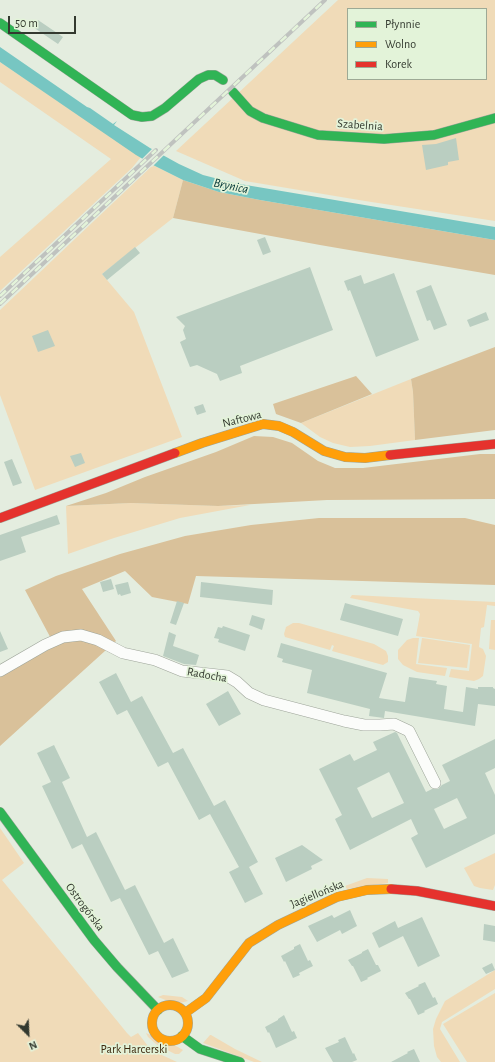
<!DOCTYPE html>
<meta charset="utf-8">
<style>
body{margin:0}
#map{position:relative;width:495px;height:1062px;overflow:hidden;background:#e4eddf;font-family:"Alegreya Sans",sans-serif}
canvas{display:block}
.legend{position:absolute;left:347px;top:8px;width:140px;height:72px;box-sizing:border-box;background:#e3f3d9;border:1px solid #9da995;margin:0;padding:5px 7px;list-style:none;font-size:12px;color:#33392f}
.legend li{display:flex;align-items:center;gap:8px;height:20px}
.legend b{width:20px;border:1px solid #9da995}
.north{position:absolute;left:8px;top:1014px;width:40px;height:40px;-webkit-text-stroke:3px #e3f3d9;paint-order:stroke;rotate:156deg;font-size:11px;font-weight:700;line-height:16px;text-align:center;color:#33392f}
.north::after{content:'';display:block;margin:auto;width:14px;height:18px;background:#33392f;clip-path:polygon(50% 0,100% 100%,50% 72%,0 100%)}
.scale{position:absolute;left:8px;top:16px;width:68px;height:18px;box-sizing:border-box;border:2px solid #33392f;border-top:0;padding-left:5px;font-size:12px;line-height:14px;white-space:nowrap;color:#33392f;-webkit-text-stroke:3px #e3f3d9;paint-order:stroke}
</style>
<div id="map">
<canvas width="495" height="1062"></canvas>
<ul class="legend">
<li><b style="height:5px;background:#30b455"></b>Płynnie</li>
<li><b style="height:5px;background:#ff9f0a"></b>Wolno</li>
<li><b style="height:5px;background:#e5322d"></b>Korek</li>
</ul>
<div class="north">N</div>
<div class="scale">50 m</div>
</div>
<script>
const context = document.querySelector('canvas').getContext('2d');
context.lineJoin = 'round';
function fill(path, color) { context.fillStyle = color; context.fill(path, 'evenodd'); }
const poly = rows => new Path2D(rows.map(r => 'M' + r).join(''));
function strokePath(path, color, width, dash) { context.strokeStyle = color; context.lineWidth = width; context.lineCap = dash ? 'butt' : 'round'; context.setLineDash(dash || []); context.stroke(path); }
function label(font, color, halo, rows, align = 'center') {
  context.font = font + ' "Alegreya Sans",sans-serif'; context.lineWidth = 3.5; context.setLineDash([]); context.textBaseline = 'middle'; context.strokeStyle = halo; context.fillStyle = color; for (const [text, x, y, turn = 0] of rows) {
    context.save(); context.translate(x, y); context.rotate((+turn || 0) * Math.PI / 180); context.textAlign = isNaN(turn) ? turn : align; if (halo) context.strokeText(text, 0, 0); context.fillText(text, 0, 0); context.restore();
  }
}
fill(poly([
 [338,0,495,0,495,221,365,201,245,181,176,151],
 [348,9,486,9,486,79,348,79],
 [0,62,141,157,132,168,0,291,0,257,111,159,0,82],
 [153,165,183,180,173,218,102,274,134,312,182,437,35,490,0,395,0,310],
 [411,379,413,392,415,440,370,446,350,447,333,443,320,437,301,423],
 [131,503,218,506,250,505,180,518,114,538,68,554,66,506],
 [352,595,495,602,495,606,487,605,484,627,481,628,479,647,483,649,486,656,483,676,479,679,474,681,449,677,451,669,469,671,472,644,416,636,420,614,418,611,350,598],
 [491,620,495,620,495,650,489,649],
 [293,623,299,623,374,644,386,651,388,656,388,662,383,665,332,651,334,646,332,645,330,650,285,637,284,634,286,627],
 [413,638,419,638,416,664,447,668,445,676,417,672,403,665,398,659,398,650,407,640],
 [422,638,470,645,467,668,418,663],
 [0,828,24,863,2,880,127,1033,131,1037,138,1033,151,1050,177,1062,0,1062],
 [495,853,495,885,493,890,480,888,474,886,464,868],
 [367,878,388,879,388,883,347,889,345,886],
 [495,970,495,989,442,1022,440,1029,460,1062,441,1062,437,1057,434,1046,433,1029,436,1019,445,1001],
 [495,993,495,1062,467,1062,443,1024],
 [163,995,182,997,188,1001,180,1003,168,1001,158,997],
 [146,1033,151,1035,163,1044,176,1046,183,1050,179,1054,175,1054,167,1050,156,1044,148,1037],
 [210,1035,211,1035,235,1049,262,1062,254,1062,203,1043]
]), '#f0dbb8');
fill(poly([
 [183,180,219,192,260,200,495,240,495,275,320,245,173,218],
 [495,347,495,430,415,440,413,392,411,379],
 [356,376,372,394,301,423,276,414,273,404],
 [254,436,273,437,292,443,318,461,335,468,363,468,480,454,495,454,495,499,327,500,218,506,131,503,66,506,106,493,145,477,216,452],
 [319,518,465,518,495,525,495,585,196,576,188,604,152,597,125,571,82,589,116,641,0,746,0,676,55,646,25,590,56,576,120,554,185,536,251,525]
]), '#d9c19a');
fill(poly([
 [0,47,87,107,90,108,113,124,117,121,114,125,150,148,179,164,203,175,234,183,495,227,495,240,260,200,219,192,183,180,153,165,136,155,0,62]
]), '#77c6c2');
fill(poly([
 [153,148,165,154,152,167,141,160]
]), '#e4eddf');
fill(poly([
 [38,20,63,37,58,44,33,27],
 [456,138,459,160,448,162,448,165,426,170,422,145,436,144],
 [265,237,271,252,263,255,257,240],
 [135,247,140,253,107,280,102,274],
 [310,267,333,330,240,366,242,373,220,381,217,374,197,365,190,367,180,342,186,339,183,330,185,326,176,317],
 [394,273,419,340,376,357,350,290,348,291,344,281,361,275,364,284],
 [431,285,447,325,434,330,430,320,427,321,416,291],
 [486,312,489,320,470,327,467,320],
 [48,330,55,346,38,352,32,336],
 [203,404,206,412,197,415,194,407],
 [81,453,85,463,75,467,70,456],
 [12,459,22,483,13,486,4,462],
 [57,515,60,524,21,537,26,552,0,561,0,535],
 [111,579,114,589,103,592,100,582],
 [128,582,131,593,121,596,120,594,118,595,115,585],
 [201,582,273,590,272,605,200,597],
 [177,601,184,603,176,625,170,623],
 [345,603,403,619,398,636,340,620],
 [252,615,265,619,262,630,249,625],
 [223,626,250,635,245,651,218,642,219,639,214,638,218,627,222,628],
 [0,631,8,649,0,652],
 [169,632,176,635,173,646,199,655,196,665,184,664,163,656],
 [281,643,387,673,379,698,405,702,409,677,437,681,436,684,447,686,444,709,463,712,466,687,478,689,478,687,493,687,493,688,495,689,495,706,478,704,475,726,385,711,384,718,369,716,370,709,307,693,312,670,282,662,283,659,277,657],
 [116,673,131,702,142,696,173,753,183,748,214,806,225,800,258,862,249,867,263,894,245,903,229,872,239,867,210,814,199,820,168,762,158,767,127,710,117,715,99,682],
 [228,691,241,714,219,726,206,704],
 [395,732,397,733,426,792,432,789,438,789,442,785,450,781,442,765,495,739,495,768,485,773,495,795,495,834,426,868,411,838,418,834,411,819,350,850,335,819,342,815,319,769,350,754,354,761,377,750,373,742],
 [389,772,404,803,372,818,357,788],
 [457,798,467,818,444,829,434,809],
 [54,745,70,778,62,782,87,837,96,832,125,890,135,885,164,943,173,938,189,971,172,978,158,951,149,955,120,898,111,902,82,844,72,849,42,786,51,782,37,753],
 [302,845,323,860,311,866,312,869,286,882,275,858],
 [350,910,357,926,342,934,340,930,317,942,308,926,332,915,334,918],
 [422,917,440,956,418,967,403,936,379,948,372,933,395,921,398,928],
 [484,924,495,926,495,942,483,940],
 [300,944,308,961,310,960,313,966,299,973,300,975,293,978,285,961,284,962,281,956,294,949,294,947],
 [368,949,376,965,378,965,381,971,367,978,368,979,361,982,353,966,352,966,348,960,362,953,362,952],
 [492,963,495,970,486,974,482,968],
 [425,982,433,998,435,997,438,1004,424,1011,425,1012,418,1015,410,999,409,999,405,993,419,986,418,985],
 [284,1015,292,1032,294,1031,297,1038,276,1048,269,1032,268,1033,265,1027,278,1020,278,1019],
 [345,1037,353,1054,354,1053,357,1060,352,1062,333,1062,325,1048,339,1042,338,1040],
 [414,1049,420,1062,391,1062,408,1053,407,1052]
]), '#bacec1');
const street = poly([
 [0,671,45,645,63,637,81,635,98,640,123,653,155,660,182,671,227,676,237,682,249,693,264,700,344,721,364,725,380,725,394,724,409,731,435,783]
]);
const fast = poly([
 [0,23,132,115,142,117,152,116,165,108,199,79,208,75,215,75,223,80],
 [233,92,250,111,263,118,318,135,384,139,434,135,495,118],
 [0,812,94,940,117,967,158,1010],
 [182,1036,200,1049,240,1062]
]);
const slow = poly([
 [175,453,202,443,263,424,279,426,293,432,324,451,345,457,365,458,390,455],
 '152 1023a18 18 0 1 1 36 0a18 18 0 1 1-36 0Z',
 [185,1013,206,998,249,943,278,925,337,897,367,890,391,889]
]);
const jam = poly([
 [390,455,495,444],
 [0,518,175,453],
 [391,889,417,891,495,906]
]);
strokePath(street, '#9da499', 12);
strokePath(fast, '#9da499', 10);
strokePath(slow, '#9da499', 10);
strokePath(jam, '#9da499', 10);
strokePath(street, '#fbfcfa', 11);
strokePath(fast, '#30b455', 9);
strokePath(slow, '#ff9f0a', 9);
strokePath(jam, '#e5322d', 9);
const rail = poly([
 [0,296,156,150],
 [0,304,325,0]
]);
strokePath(rail, '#bfc2bf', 4);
strokePath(rail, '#e3f3d9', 2.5, [8]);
label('12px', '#33392f', '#e3f3d9', [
 ["Szabelnia",360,125,4],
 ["Naftowa",242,419,-14],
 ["Radocha",207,675,10],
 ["Jagiellońska",317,894,-22],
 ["Ostrogórska",85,907,53]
]);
label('12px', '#3e290e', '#e3f3d9', [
 ["Park Harcerski",134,1049]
]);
label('italic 13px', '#003536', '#e3f3d9', [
 ["Brynica",231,186,12]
]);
</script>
